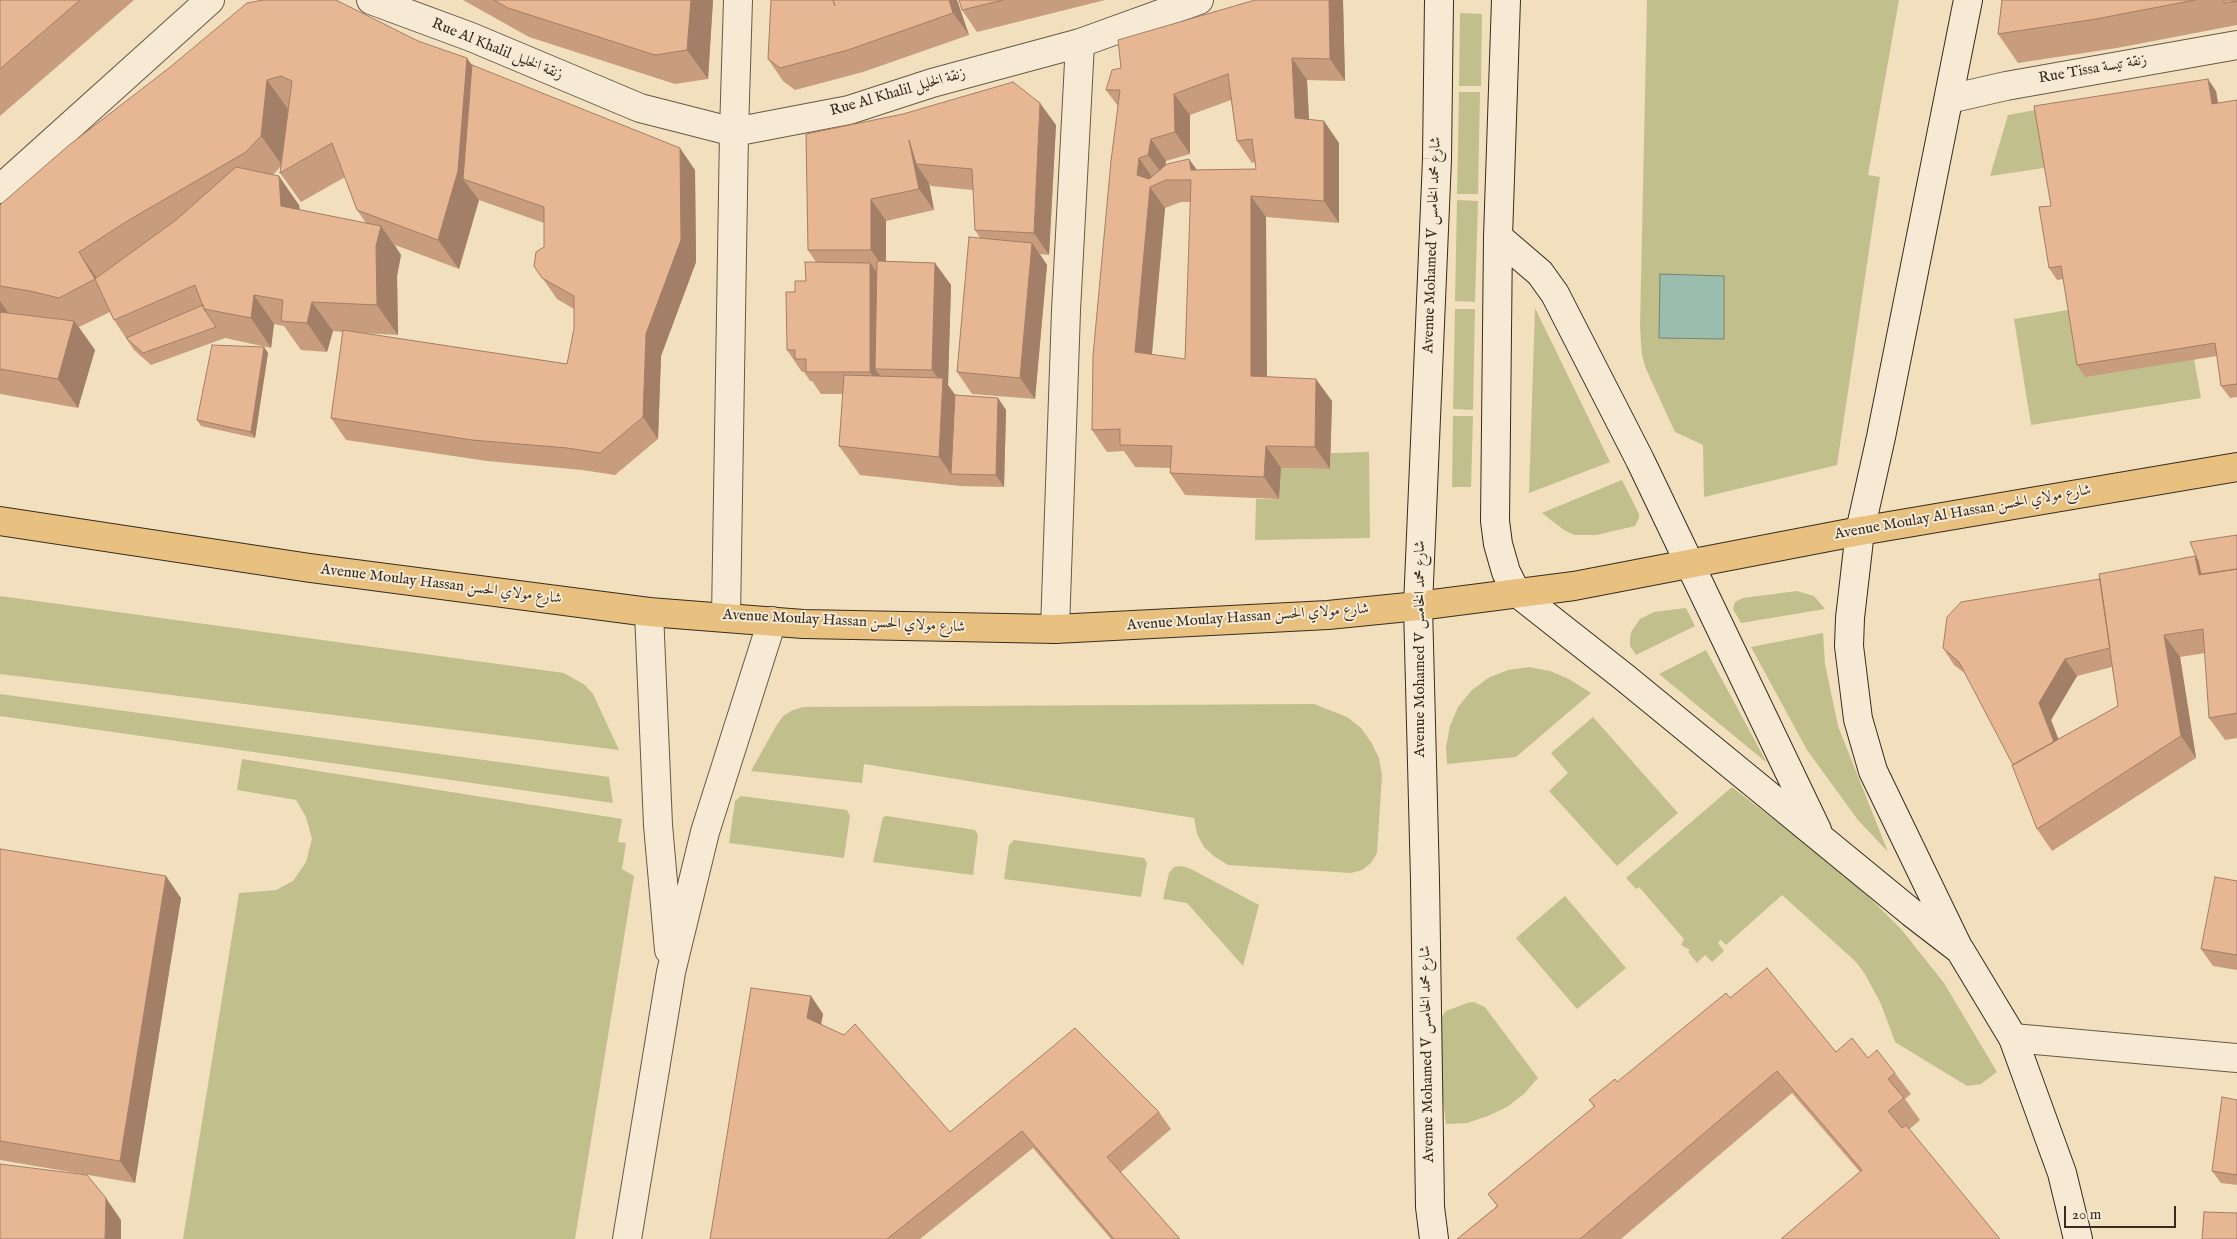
<!DOCTYPE html>
<meta charset="utf-8">
<style>
body{margin:0}
#map{position:relative;width:2237px;height:1239px;overflow:hidden;background:#f1dfbe;font-family:"IM FELL English",serif}
canvas{display:block}
.scale{position:absolute;left:2064px;top:1206px;width:112px;height:22px;box-sizing:border-box;border:2px solid #372c1f;border-top:0;padding-left:6px;font-size:15px;line-height:18px;white-space:nowrap;color:#372c1f;-webkit-text-stroke:4px #f6ead5;paint-order:stroke}
</style>
<div id="map">
<canvas width="2237" height="1239"></canvas>
<div class="scale">20 m</div>
</div>
<script>
const context = document.querySelector('canvas').getContext('2d');
context.lineJoin = 'round';
function fill(path, color) { context.fillStyle = color; context.fill(path, 'evenodd'); }
const poly = rows => new Path2D(rows.map(r => 'M' + r).join(''));
function strokePath(path, color, width, dash) { context.strokeStyle = color; context.lineWidth = width; context.lineCap = dash ? 'butt' : 'round'; context.setLineDash(dash || []); context.stroke(path); }
function label(font, color, halo, rows, align = 'center') {
  context.font = font + ' "IM FELL English",Amiri,serif'; context.lineWidth = 4; context.setLineDash([]); context.textBaseline = 'middle'; context.strokeStyle = halo; context.fillStyle = color; for (const [text, x, y, turn = 0] of rows) {
    context.save(); context.translate(x, y); context.rotate((+turn || 0) * Math.PI / 180); context.textAlign = isNaN(turn) ? turn : align; if (halo) context.strokeText(text, 0, 0); context.fillText(text, 0, 0); context.restore();
  }
}
fill(poly([
 [1647,0,1899,0,1868,175,1880,177,1837,465,1704,497,1703,445,1675,432,1646,369,1642,355,1640,327],
 [1460,13,1482,14,1481,86,1459,86],
 [1459,92,1480,92,1478,194,1457,194],
 [2041,109,2050,167,1990,176,2008,115],
 [1457,200,1478,201,1475,302,1455,301],
 [1535,308,1610,462,1529,493],
 [1455,309,1475,309,1473,410,1453,409],
 [2074,309,2194,359,2201,398,2031,425,2014,319],
 [1453,416,1473,416,1471,487,1452,487],
 [1369,452,1370,538,1255,540,1256,499,1279,499,1281,468,1330,469,1331,453],
 [1622,480,1639,514,1639,518,1635,526,1596,535,1574,535,1564,530,1542,513],
 [1797,591,1814,596,1825,609,1741,623,1733,609,1735,602,1743,598],
 [0,596,564,673,585,685,593,694,619,750,0,674],
 [1686,608,1695,626,1636,655,1630,646,1630,638,1631,632,1640,619,1654,612],
 [1823,633,1825,664,1838,726,1888,852,1858,820,1807,750,1751,647],
 [1706,650,1767,763,1659,674],
 [1529,667,1550,671,1569,679,1591,693,1516,757,1447,764,1446,747,1450,726,1458,707,1471,691,1488,678,1508,670],
 [0,694,609,777,613,803,0,716],
 [1314,704,1347,717,1361,728,1371,742,1379,758,1382,775,1377,853,1371,863,1362,870,1351,873,1228,865,1215,857,1204,847,1197,834,1194,818,864,764,862,783,751,771,776,726,783,716,793,710,804,707],
 [1593,717,1678,813,1617,866,1549,791,1568,773,1551,753],
 [242,759,622,819,618,842,626,843,622,869,634,876,575,1239,183,1239,239,893,276,890,293,881,306,862,312,839,306,817,296,800,237,790],
 [1732,787,1852,880,1901,929,1944,983,1997,1072,1981,1084,1967,1086,1895,1042,1881,1004,1865,974,1855,961,1782,895,1726,945,1721,940,1718,943,1724,951,1712,962,1705,955,1697,963,1688,952,1690,950,1681,945,1684,939,1639,887,1636,889,1626,878],
 [741,796,847,810,850,816,844,858,729,843,735,801],
 [887,816,975,830,978,835,973,875,873,862,882,821,883,817],
 [1014,840,1144,858,1147,863,1141,897,1004,879,1009,845],
 [1181,866,1189,868,1259,905,1243,966,1187,903,1163,899,1169,873,1174,867],
 [1565,896,1626,968,1577,1009,1516,938],
 [1473,1002,1485,1007,1538,1078,1524,1094,1507,1107,1488,1116,1467,1123,1446,1124,1435,1035,1438,1022,1446,1011,1467,1003]
]), '#c1c08c');
const water = poly([
 [1660,274,1724,276,1724,339,1659,338,1660,274]
]);
fill(water, '#9bbdad');
strokePath(water, '#738374', 1);
const pedestrian = poly([
 [734,132,738,0]
]);
const minor = poly([
 [371,0,471,37,640,108,734,132,849,110,932,83,1080,43,1199,0],
 [1949,99,2006,86,2237,45],
 [649,612,658,825,669,950],
 [726,617,734,132],
 [1055,629,1066,311,1080,43],
 [2013,1038,2237,1058],
 [627,1239,671,972,705,832,772,621]
]);
const tertiary = poly([
 [0,189,210,0]
]);
const secondary = poly([
 [1506,0,1498,237,1495,521,1498,544,1506,572,1516,592,1624,677,1912,913,1960,950,2013,1038,2062,1173,2078,1239],
 [1498,237,1540,273,1555,294,1640,460,1817,830],
 [1957,945,1873,771,1858,719,1849,646,1850,618,1860,531,1881,437,1968,0],
 [1434,1239,1430,1207,1425,880,1418,606,1437,159,1439,0]
]);
const primary = poly([
 [0,521,310,568,649,612,803,624,1055,629,1328,615,1418,606,1574,586,1860,531,2237,467]
]);
strokePath(pedestrian, '#665947', 30);
strokePath(minor, '#665947', 30);
strokePath(tertiary, '#665947', 30);
strokePath(secondary, '#372c1f', 30);
strokePath(primary, '#372c1f', 30);
strokePath(pedestrian, '#f6ead5', 28);
strokePath(minor, '#f6ead5', 28);
strokePath(tertiary, '#f6ead5', 28);
strokePath(secondary, '#f6ead5', 28);
strokePath(primary, '#e8c07f', 28);
fill(poly([
 [0,0,134,0,0,116],
 [463,0,713,0,708,79,675,84,529,37],
 [957,0,969,35,863,72,795,90,783,81,768,59],
 [959,0,1105,0,977,32,962,10],
 [1343,0,1345,81,1307,80,1309,120,1339,143,1339,223,1266,217,1267,377,1332,401,1330,469,1281,468,1279,499,1185,495,1170,473,1171,468,1135,467,1124,451,1107,452,1092,430,1118,106,1106,90,1121,68],
 [1231,100,1237,141,1252,163,1255,162,1256,169,1197,170,1165,165,1166,161,1190,154,1190,115],
 [1181,202,1191,202,1185,359,1152,355,1165,208],
 [2002,0,2237,0,2237,25,2117,48,2018,63,1998,34],
 [418,41,472,65,695,170,696,262,661,356,658,439,615,475,582,470,487,461,346,440,331,418,343,332,333,331,327,352,301,350,284,326,274,324,271,348,225,338,151,365,134,350,114,320,110,312,79,327,95,350,78,408,0,394,0,205,169,68],
 [288,109,289,109,284,141],
 [281,166,280,173,301,202,345,177,357,210,366,223,300,210,299,205,273,175],
 [479,200,544,223,544,247,534,266,557,299,574,309,574,329,567,364,362,333,398,335,397,276,401,255,395,245,459,269],
 [2216,91,2218,103,2237,100,2237,397,2230,398,2221,386,2217,356,2085,377,2077,365,2063,279,2057,280,2049,268,2051,206],
 [1056,125,1049,255,1040,254,1047,265,1035,399,972,394,957,372,980,238,975,230,973,190,931,186,929,183,934,210,886,221,886,261,935,263,951,285,948,385,955,395,998,398,1006,410,1004,487,960,486,860,475,839,446,843,394,821,394,812,381,810,381,804,372,802,372,787,350,795,292,806,281,816,262,808,250,806,134],
 [264,347,268,353,255,438,201,426,197,420],
 [2237,535,2237,738,2225,740,2209,718,2205,653,2180,657,2196,758,2052,851,2037,829,2013,765,1966,674,1954,665,1943,648,2100,579,2195,556,2198,561],
 [2112,667,2118,706,2058,739,2051,720,2077,676],
 [0,849,181,898,135,1183,0,1160],
 [2237,881,2237,970,2213,966,2201,949],
 [811,996,823,1014,821,1025,950,1132,1159,1112,1171,1129,1121,1172,1180,1239,1111,1239,1033,1148,920,1239,710,1239],
 [1730,998,1836,1052,1868,1058,1895,1073,1911,1094,1905,1099,1920,1120,1860,1172,1792,1093,1621,1239,1457,1239,1497,1206,1488,1194,1594,1107,1589,1100,1617,1082],
 [2237,1100,2237,1185,2221,1183,2212,1171]
]), '#c79d7e');
fill(poly([
 [691,0,713,0,708,79,687,50],
 [949,0,957,0,969,35,953,13],
 [1329,0,1343,0,1345,81,1330,59],
 [467,58,487,87,463,179,479,200,459,269,438,240],
 [1292,58,1307,80,1310,140,1295,118],
 [2208,79,2216,91,2220,116,2212,104],
 [267,80,288,109,282,165,261,136],
 [1174,94,1190,115,1190,154,1175,132],
 [1040,103,1056,125,1049,255,1034,233],
 [1324,121,1339,143,1339,223,1324,201],
 [1151,139,1166,161,1164,176,1148,155],
 [909,140,916,164,929,183,934,210,919,189],
 [680,148,695,170,696,262,661,356,658,439,643,417,646,334],
 [1139,158,1154,180,1150,187,1165,208,1150,374,1135,352,1137,175],
 [1189,159,1205,181,1191,170],
 [279,176,299,205,301,235,281,206],
 [1251,196,1266,217,1267,398,1251,376],
 [871,199,886,221,886,271,871,250],
 [381,226,401,255,397,276,398,335,377,305,376,246],
 [1032,243,1047,265,1035,399,1020,378],
 [79,252,99,281,95,279],
 [870,263,885,284,875,369,886,384,886,394,870,372],
 [935,263,951,285,948,385,964,407,951,474,939,457,943,385,932,370],
 [254,295,274,324,271,348,251,318],
 [0,301,9,314,0,331],
 [312,302,333,331,327,352,307,323],
 [74,321,95,350,78,408,58,379],
 [264,347,268,353,255,438,251,432],
 [1316,379,1332,401,1330,469,1315,447],
 [998,398,1006,410,1004,487,996,475],
 [1266,446,1281,468,1279,499,1264,477],
 [2195,556,2210,578,2199,575],
 [2164,635,2180,657,2196,758,2181,736],
 [2065,659,2077,676,2051,720,2068,764,2056,747,2039,703],
 [166,876,181,898,135,1183,120,1161],
 [811,996,823,1014,819,1035,807,1018],
 [106,1198,121,1220,121,1239,105,1239]
]), '#a27f66');
const building = poly([
 [0,0,80,0,0,69,0,0],
 [263,0,336,0,418,41,467,58,458,171,438,240,357,210,332,143,280,173,292,81,281,76,267,80,261,136,246,152,129,220,79,252,95,279,59,298,30,291,0,286,0,205,68,146,169,68,247,3,263,0],
 [494,0,691,0,687,50,655,55,508,8,494,0],
 [771,0,833,0,835,6,833,0,949,0,953,13,848,50,780,68,768,59,771,0],
 [959,0,1003,0,962,10,959,0],
 [1255,0,1329,0,1330,59,1292,58,1295,118,1324,121,1324,201,1251,196,1251,376,1316,379,1315,447,1266,446,1264,477,1170,473,1172,446,1120,445,1120,429,1092,430,1093,356,1111,161,1120,90,1106,90,1112,70,1121,68,1118,40,1255,0],
 [1228,74,1237,141,1252,139,1256,169,1191,170,1189,159,1167,164,1149,179,1137,175,1139,158,1148,155,1151,139,1175,132,1174,94,1228,74],
 [1166,180,1191,180,1185,359,1135,352,1150,187,1166,180],
 [2002,0,2195,0,2096,19,1998,34,2002,0],
 [2224,0,2237,0,2237,1,2224,3,2224,0],
 [472,65,680,148,681,240,646,334,643,417,600,453,567,448,472,440,331,418,343,330,567,364,574,329,574,296,542,278,534,266,536,252,544,247,544,207,463,179,472,65],
 [2208,79,2212,104,2237,100,2237,384,2221,386,2215,343,2077,365,2061,266,2049,268,2039,207,2051,206,2034,106,2208,79],
 [1013,82,1040,103,1034,233,975,230,972,169,916,164,909,140,919,189,871,199,871,250,808,250,806,134,903,114,1013,82],
 [236,167,279,176,281,206,381,226,376,246,377,305,312,302,307,323,281,321,283,300,254,295,251,318,204,309,195,285,114,320,95,279,176,220,236,167],
 [969,237,1032,243,1020,378,957,372,969,237],
 [877,261,935,263,932,370,875,369,877,261],
 [805,262,870,263,870,372,806,372,806,359,795,359,795,350,787,350,786,292,795,292,795,281,806,281,805,262],
 [203,305,204,309,216,327,143,353,126,338,203,305],
 [0,312,74,321,58,379,0,369,0,312],
 [212,345,264,347,251,432,197,420,212,345],
 [844,375,943,378,939,457,839,446,844,375],
 [955,395,998,398,996,475,951,474,955,395],
 [2237,535,2237,569,2201,574,2198,561,2190,542,2237,535],
 [2195,556,2199,575,2237,569,2237,713,2209,718,2203,629,2164,635,2181,736,2037,829,2012,765,2118,706,2099,574,2195,556],
 [2100,579,2110,648,2065,659,2039,703,2054,742,2013,765,1959,662,1943,648,1947,617,1961,602,2100,579],
 [0,849,166,876,120,1161,0,1141,0,849],
 [2215,877,2237,881,2237,955,2201,949,2215,877],
 [1767,968,1836,1052,1852,1038,1868,1058,1877,1050,1895,1073,1888,1079,1904,1098,1888,1111,1902,1128,1906,1125,2000,1239,1781,1239,1862,1170,1777,1071,1580,1239,1457,1239,1498,1206,1488,1194,1595,1106,1589,1100,1615,1079,1617,1082,1726,993,1730,998,1767,968],
 [751,988,811,996,807,1018,844,1035,855,1024,950,1132,1075,1028,1159,1112,1107,1157,1180,1239,1114,1239,1022,1131,887,1239,710,1239,751,988],
 [2222,1097,2237,1100,2237,1175,2212,1171,2222,1097],
 [0,1164,87,1175,106,1198,105,1239,0,1239,0,1164],
 [2204,1212,2237,1213,2237,1239,2202,1239,2204,1212]
]);
fill(building, '#e7b692');
strokePath(building, '#a27f66', 1);
label('15px', '#372c1f', '#f6ead5', [
 ["Rue Al Khalil زنقة الخليل",497,50,22],
 ["Rue Tissa زنقة تيسة",2093,70,-10],
 ["Rue Al Khalil زنقة الخليل",898,93,-16],
 ["Avenue Mohamed V شارع محمد الخامس",1433,245,-88],
 ["Avenue Moulay Al Hassan شارع مولاي الحسن",1963,513,-10],
 ["Avenue Moulay Hassan شارع مولاي الحسن",441,585,7],
 ["Avenue Moulay Hassan شارع مولاي الحسن",1248,618,-4],
 ["Avenue Moulay Hassan شارع مولاي الحسن",844,622,3],
 ["Avenue Mohamed V شارع محمد الخامس",1421,649,-90],
 ["Avenue Mohamed V شارع محمد الخامس",1428,1054,-91]
]);
</script>
